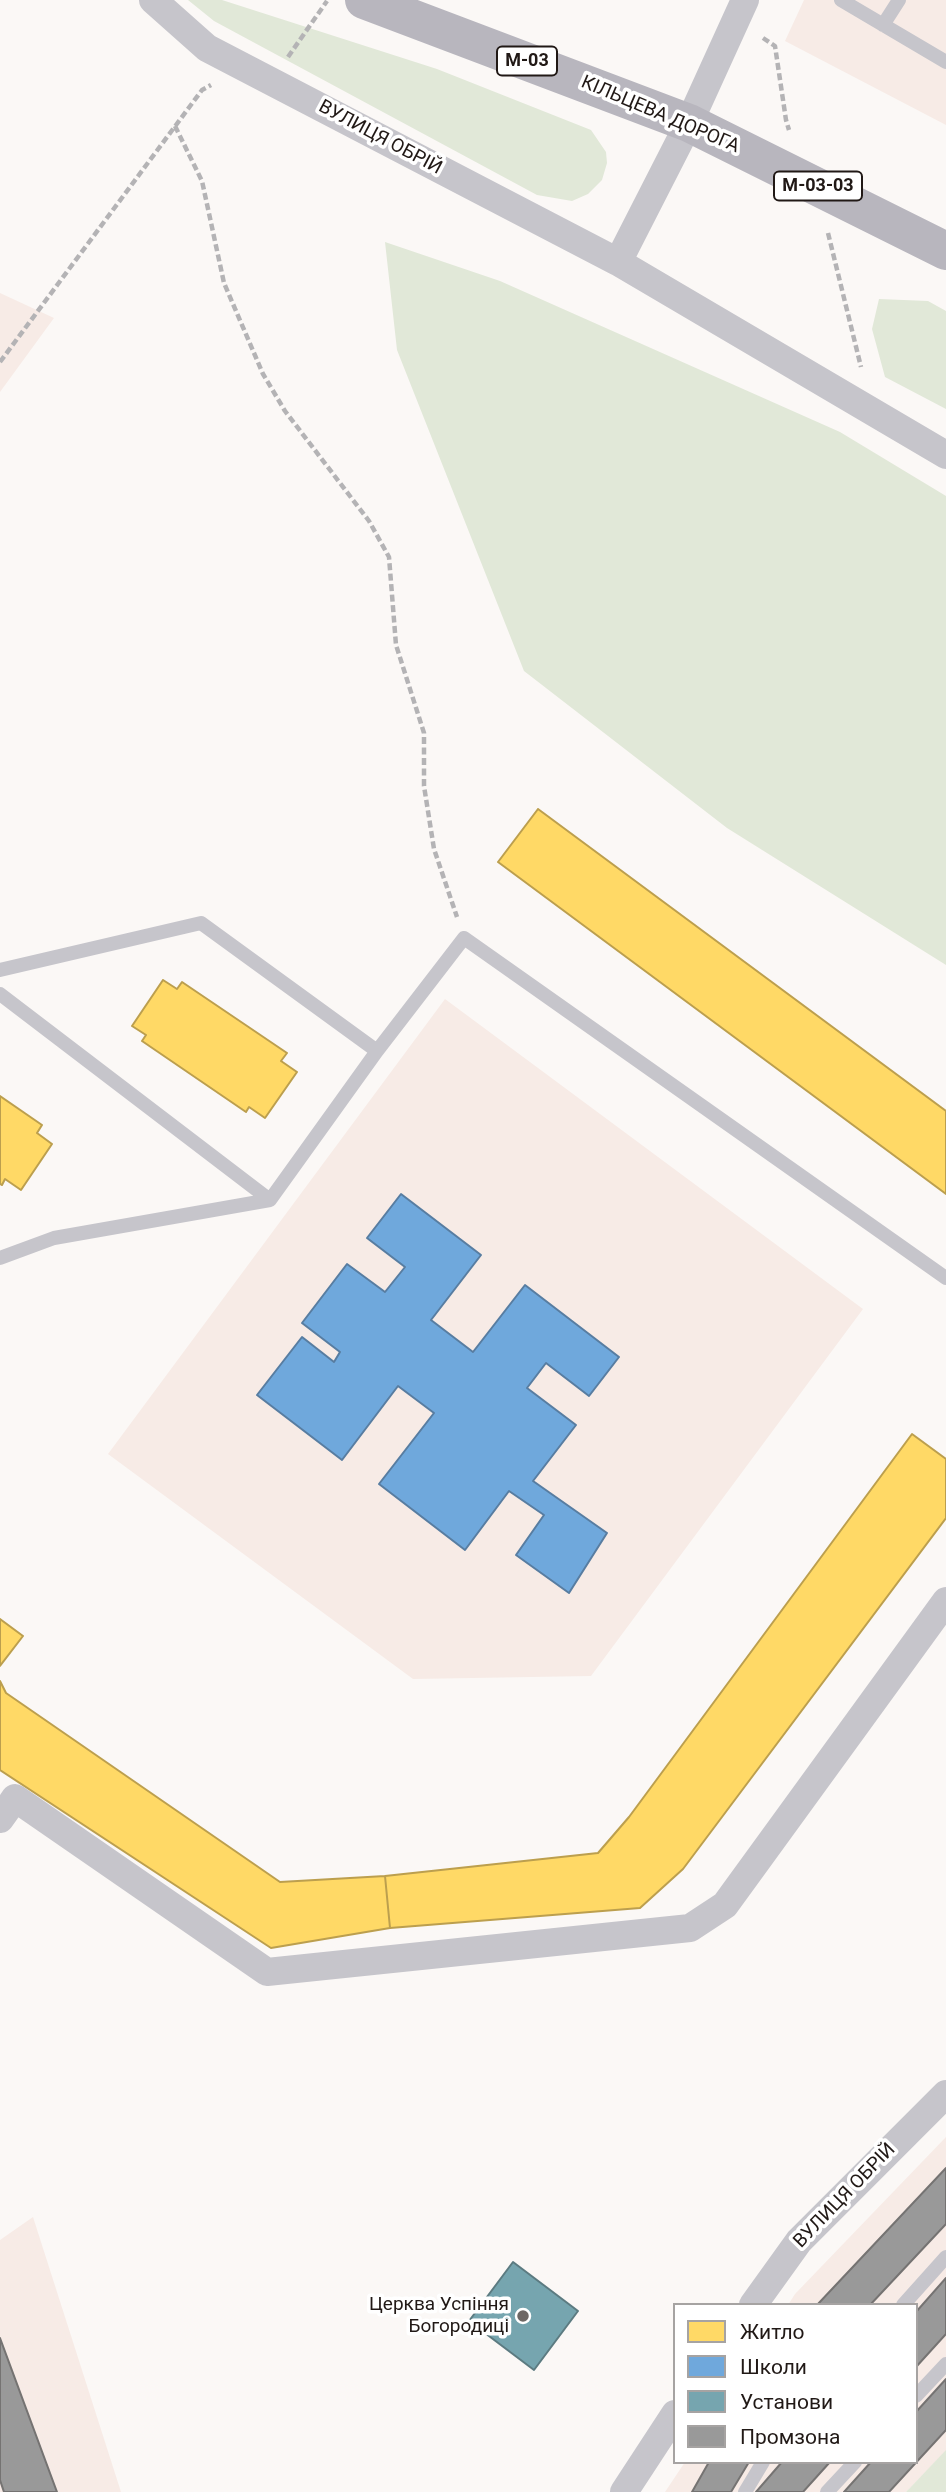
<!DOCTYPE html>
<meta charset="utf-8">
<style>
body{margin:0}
#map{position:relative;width:946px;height:2492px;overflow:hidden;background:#fbf8f6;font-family:Roboto,sans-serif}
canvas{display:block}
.legend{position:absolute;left:673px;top:2303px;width:245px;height:161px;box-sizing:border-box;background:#fff;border:2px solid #a6a3a2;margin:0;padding:9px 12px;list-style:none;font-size:21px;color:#211916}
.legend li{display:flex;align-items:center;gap:14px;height:35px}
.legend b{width:35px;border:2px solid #a6a3a2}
</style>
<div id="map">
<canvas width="946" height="2492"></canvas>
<ul class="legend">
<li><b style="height:19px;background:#ffd966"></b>Житло</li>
<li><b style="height:19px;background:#6fa8dc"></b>Школи</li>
<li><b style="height:19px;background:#76a5af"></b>Установи</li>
<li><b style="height:19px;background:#999"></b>Промзона</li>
</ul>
</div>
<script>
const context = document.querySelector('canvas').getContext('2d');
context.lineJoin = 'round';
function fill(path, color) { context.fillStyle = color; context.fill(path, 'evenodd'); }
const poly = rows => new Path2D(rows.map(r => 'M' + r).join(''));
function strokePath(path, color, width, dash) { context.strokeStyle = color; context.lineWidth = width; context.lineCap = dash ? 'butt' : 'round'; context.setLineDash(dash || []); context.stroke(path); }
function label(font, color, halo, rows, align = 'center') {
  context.font = font + ' Roboto,sans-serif'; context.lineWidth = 7; context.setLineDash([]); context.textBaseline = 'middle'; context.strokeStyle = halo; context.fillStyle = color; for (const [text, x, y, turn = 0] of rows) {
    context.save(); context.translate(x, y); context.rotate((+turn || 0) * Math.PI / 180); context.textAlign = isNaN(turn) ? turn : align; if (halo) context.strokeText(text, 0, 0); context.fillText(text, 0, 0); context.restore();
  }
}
fill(poly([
 [804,0,946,0,946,125,785,41],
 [0,293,54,318,0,392],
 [445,999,863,1309,591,1676,413,1679,108,1454],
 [946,2137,946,2451,906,2492,665,2492,685,2462,916,2462,916,2305,788,2305,795,2294],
 [33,2217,121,2492,0,2492,0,2240]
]), '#f7ebe6');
fill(poly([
 [188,0,222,0,437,69,591,130,606,152,607,163,602,180,588,194,572,201,537,195,214,21],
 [385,242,500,281,840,432,946,496,946,965,727,828,524,671,397,350],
 [879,299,928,301,946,311,946,409,885,377,872,329],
 [946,2450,946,2492,906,2492]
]), '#e1e8d8');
const homes = poly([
 [538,809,946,1111,946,1194,498,862,538,809],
 [163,980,177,989,182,982,287,1053,281,1061,297,1072,265,1118,249,1107,246,1112,142,1041,146,1035,132,1026,163,980],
 [0,1096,42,1125,37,1133,52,1144,21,1190,5,1179,2,1185,0,1184,0,1096],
 [912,1434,946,1459,946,1518,683,1869,640,1908,390,1928,385,1876,598,1853,629,1817,912,1434],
 [0,1619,23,1636,0,1666,0,1619],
 [0,1681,6,1693,280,1882,385,1876,390,1928,271,1948,0,1770,0,1681]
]);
fill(homes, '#ffd966');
strokePath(homes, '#bc9f4e', 2);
const schools = poly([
 [401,1194,481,1255,431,1320,473,1352,525,1285,619,1357,589,1396,546,1363,527,1388,576,1425,533,1481,607,1533,569,1593,516,1555,544,1515,509,1491,465,1550,379,1484,434,1413,398,1386,342,1460,257,1395,302,1337,334,1362,340,1352,302,1323,347,1264,385,1292,405,1267,367,1238,401,1194]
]);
fill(schools, '#6fa8dc');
strokePath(schools, '#587da1', 2);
const public = poly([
 [513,2262,578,2311,534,2370,469,2321,513,2262]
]);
fill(public, '#76a5af');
strokePath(public, '#5c7b81', 2);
const industry = poly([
 [946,2168,946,2224,870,2305,817,2305,946,2168],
 [946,2278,946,2334,916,2367,916,2312,946,2278],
 [0,2338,57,2492,4,2492,0,2480,0,2338],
 [946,2379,946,2430,889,2492,844,2492,871,2462,916,2462,916,2412,946,2379],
 [709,2462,749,2462,731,2492,692,2492,709,2462],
 [782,2462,830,2462,803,2492,756,2492,782,2462]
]);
fill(industry, '#999');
strokePath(industry, '#757372', 2);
strokePath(poly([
 [763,38,775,46,786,120,789,130],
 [288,57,327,1],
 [175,126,202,181,224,283,263,374,285,411,369,521,389,557,396,645,424,733,424,786,434,849,457,917],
 [828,233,861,367],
 [0,362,202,90,211,85]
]), '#b4b3b5', 4.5, [7, 3.5]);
strokePath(poly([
 [841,0,946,62],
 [883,25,899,0],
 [0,970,201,923,377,1051,464,938,946,1278],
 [0,994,270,1200],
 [0,1258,54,1238,270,1200,377,1051],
 [903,2305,946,2257],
 [916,2396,946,2364],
 [745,2492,763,2462],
 [827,2492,855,2462]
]), '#c6c5cb', 14);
strokePath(poly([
 [153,0,207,48,618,262,946,455],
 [618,262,689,123,745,0],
 [0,1819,15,1798,267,1972,690,1928,725,1905,946,1601],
 [753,2305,799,2241,946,2094],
 [624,2492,675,2414]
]), '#c6c5cb', 28);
strokePath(poly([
 [364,0,689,123,946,251]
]), '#b8b6be', 38);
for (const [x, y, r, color] of [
 [523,2316,7,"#6d6764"]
]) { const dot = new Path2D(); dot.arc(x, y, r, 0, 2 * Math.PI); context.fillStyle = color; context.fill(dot); strokePath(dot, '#fff', 2.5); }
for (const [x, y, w] of [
 [527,61,60],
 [818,186,88]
]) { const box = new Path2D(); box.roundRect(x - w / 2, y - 14.5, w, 29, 5); context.fillStyle = '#fff'; context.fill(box); strokePath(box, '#211916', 2); }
label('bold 18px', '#211916', null, [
 ["М-03",527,61],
 ["М-03-03",818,186]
]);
label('19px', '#211916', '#fff', [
 ["КІЛЬЦЕВА ДОРОГА",660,115,23],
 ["ВУЛИЦЯ ОБРІЙ",380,138,28],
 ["ВУЛИЦЯ ОБРІЙ",845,2196,-46]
]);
label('19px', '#211916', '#fff', [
 ["Церква Успіння",509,2305],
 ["Богородиці",509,2327]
], 'right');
</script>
